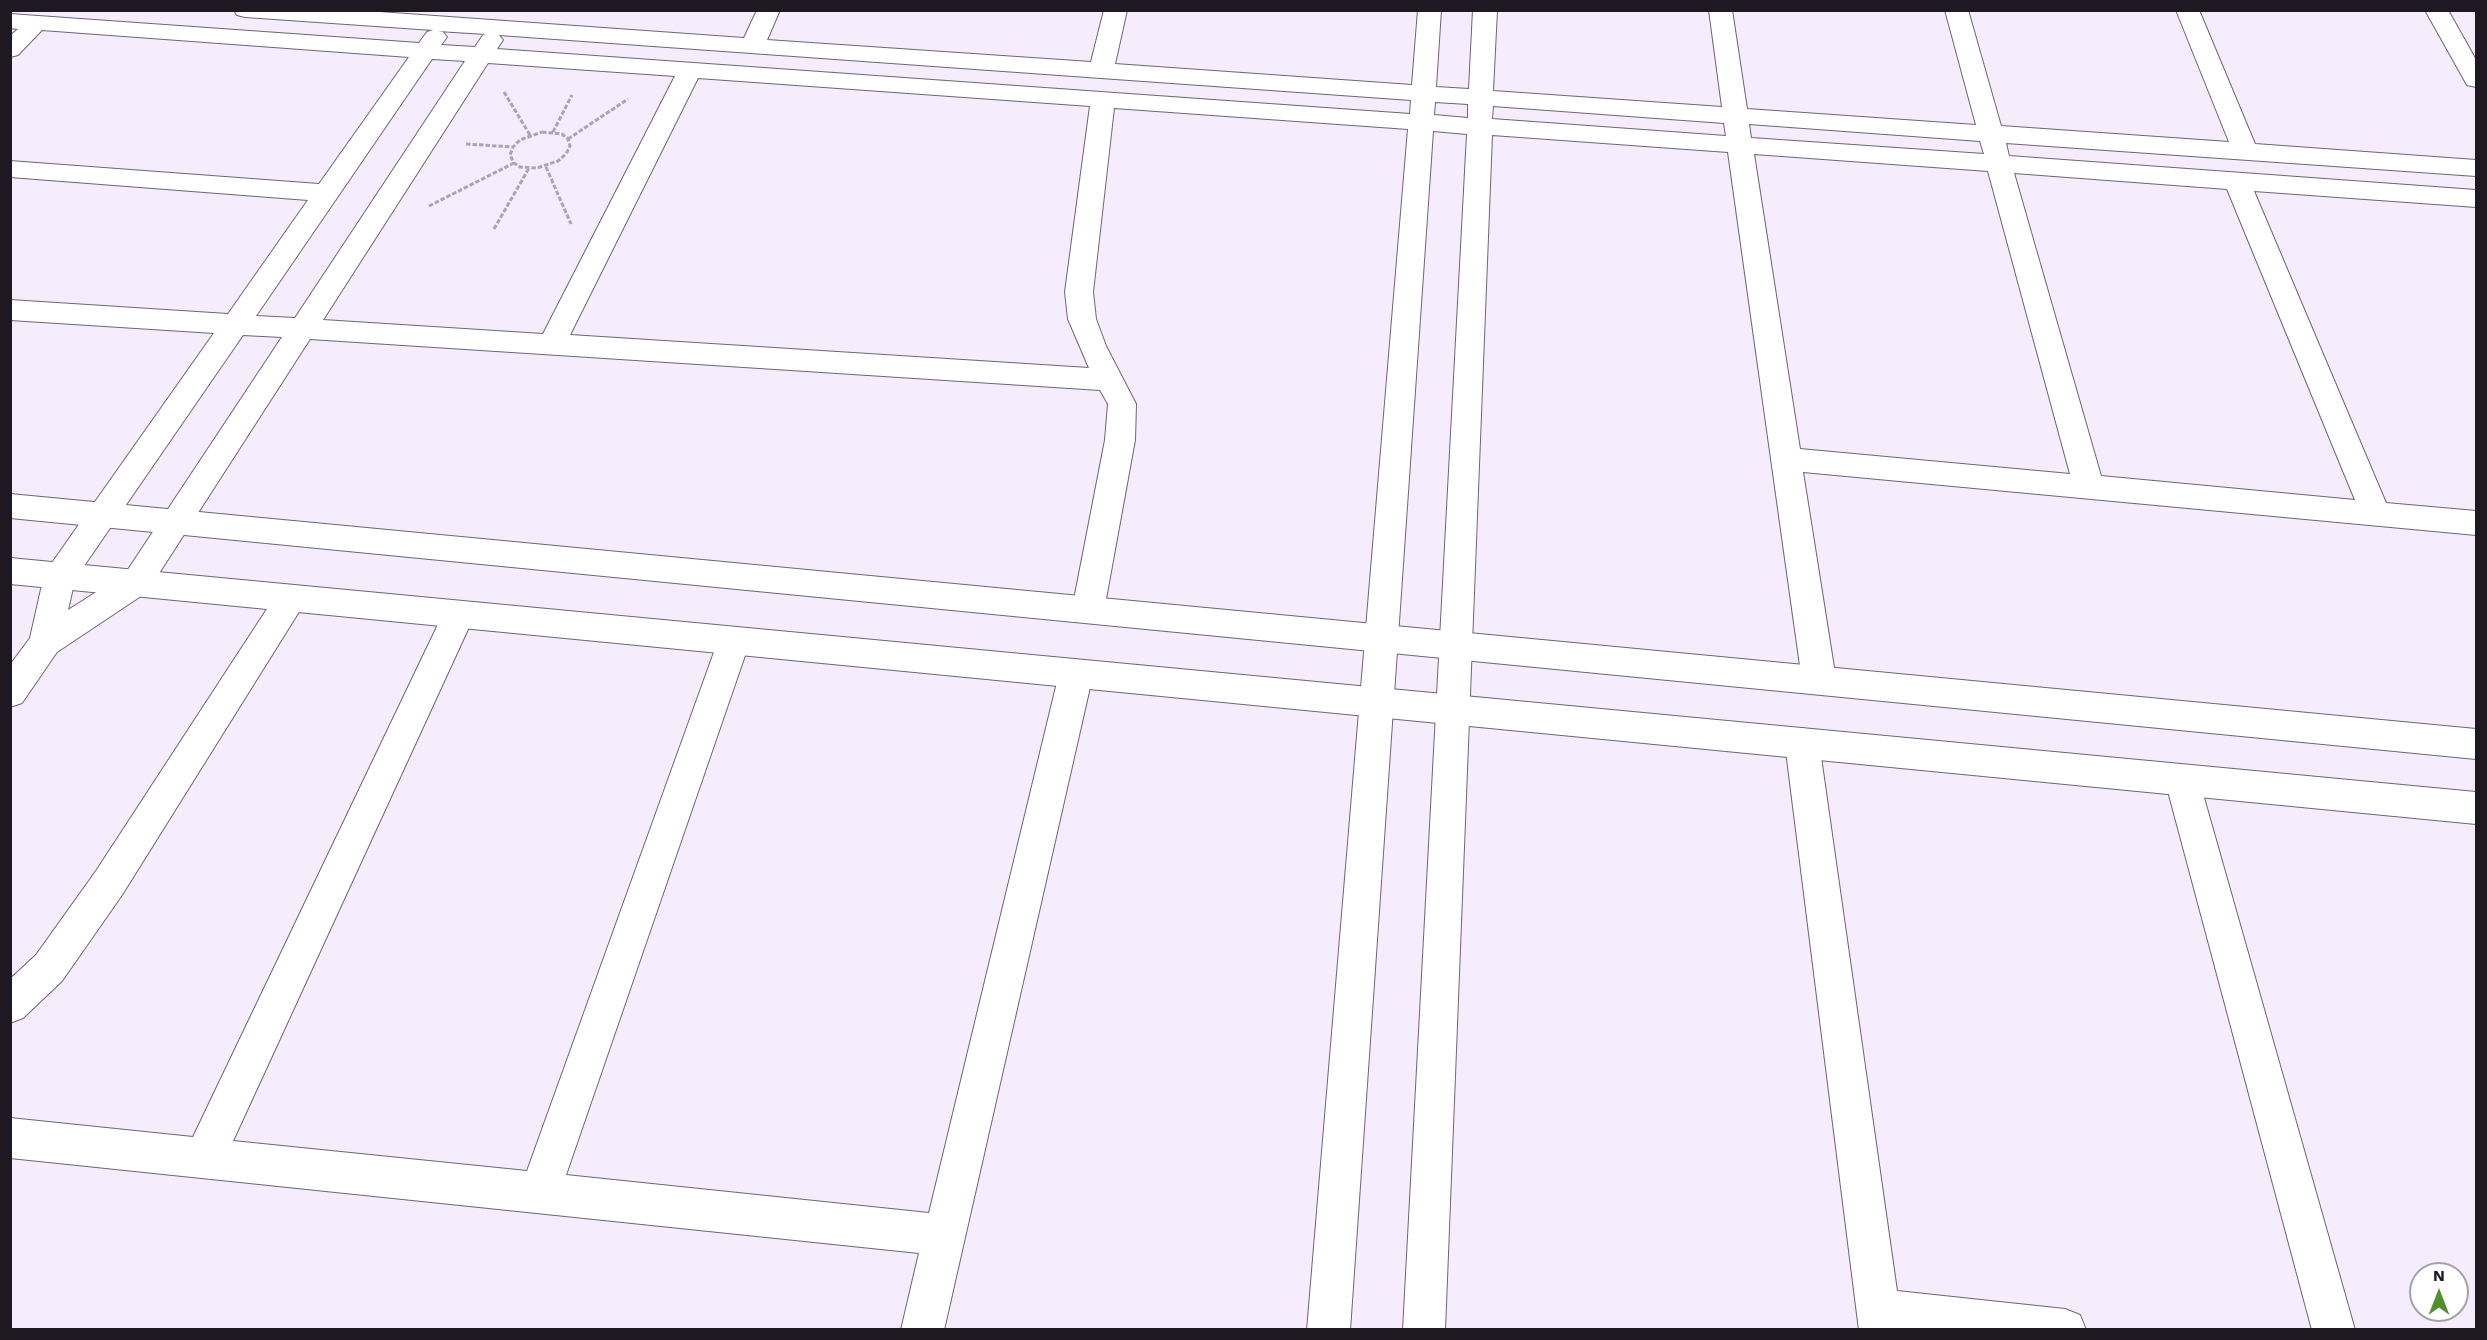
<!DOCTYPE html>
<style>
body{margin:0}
#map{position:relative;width:2487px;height:1340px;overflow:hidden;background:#f6edfc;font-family:"Work Sans",sans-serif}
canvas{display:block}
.frame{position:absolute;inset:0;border:12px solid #1d1821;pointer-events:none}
.north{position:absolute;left:2409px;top:1262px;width:60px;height:60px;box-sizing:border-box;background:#fff;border:2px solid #a5a3a6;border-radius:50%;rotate:0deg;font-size:16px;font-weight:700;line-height:24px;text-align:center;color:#1d1821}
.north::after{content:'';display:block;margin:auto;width:21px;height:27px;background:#519031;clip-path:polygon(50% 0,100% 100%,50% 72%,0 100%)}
</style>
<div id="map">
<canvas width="2487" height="1340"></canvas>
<div class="frame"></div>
<div class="north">N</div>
</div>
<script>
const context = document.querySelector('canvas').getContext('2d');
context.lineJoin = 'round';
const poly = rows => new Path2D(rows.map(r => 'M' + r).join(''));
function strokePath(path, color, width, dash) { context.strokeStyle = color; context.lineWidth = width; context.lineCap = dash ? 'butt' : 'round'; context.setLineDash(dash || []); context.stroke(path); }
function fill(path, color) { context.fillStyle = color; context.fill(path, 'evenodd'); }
const street = poly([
 [234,10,351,10,744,38,757,10,780,10,767,40,1091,62,1104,10,1127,10,1115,64,1412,85,1418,10,1441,10,1436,87,1469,89,1473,10,1497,10,1493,91,1722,107,1709,10,1732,10,1747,109,1976,125,1945,10,1968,10,2001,126,2229,142,2176,10,2199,10,2255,144,2476,160,2476,176,2006,143,2009,156,2476,190,2476,207,2254,191,2386,503,2476,511,2476,535,1803,472,1836,680,1831,690,1819,694,1807,690,1802,680,1728,152,1492,135,1445,1330,1403,1330,1467,134,1433,131,1350,1330,1307,1330,1408,129,1114,108,1093,292,1096,319,1106,346,1136,404,1135,440,1104,610,1099,619,1088,623,1077,619,1072,610,1105,440,1108,404,1100,390,310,339,147,592,57,652,22,703,10,707,10,665,30,638,44,576,49,567,214,333,10,320,10,300,228,314,308,200,10,177,10,161,319,184,409,57,42,30,18,55,10,57,10,36,18,29,10,28,10,14,419,43,427,32,433,30,245,17,237,15,234,10],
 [438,31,486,34,483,35,475,47,441,45,447,37,443,32,438,31],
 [499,35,1101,78,1411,100,1410,114,497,49,503,40,499,35],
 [432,59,465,61,295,318,256,316,432,59],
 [488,63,675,76,543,334,323,320,488,63],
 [698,78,1090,106,1065,292,1068,319,1089,368,570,335,698,78],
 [1435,102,1468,104,1468,118,1434,115,1435,102],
 [1493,106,1724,123,1726,136,1492,119,1493,106],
 [1749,124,1980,141,1984,154,1751,138,1749,124],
 [1754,154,1988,171,2070,474,1800,449,1754,154],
 [2014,173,2227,189,2355,500,2101,476,2014,173],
 [243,335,282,337,125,574,68,610,75,579,243,335],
 [2425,10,2448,10,2476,60,2476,87,2467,85,2425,10],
 [291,585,302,589,307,598,302,607,122,895,62,981,23,1018,10,1023,10,979,36,955,96,871,280,589,291,585],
 [459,601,470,605,475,614,233,1141,527,1171,718,641,722,631,734,627,746,631,750,641,566,1175,929,1213,1059,674,1064,664,1076,660,1088,664,1093,674,944,1330,901,1330,919,1253,10,1158,10,1118,193,1137,443,614,448,605,459,601],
 [1802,728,1814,732,1819,743,1897,1291,2065,1309,2080,1315,2086,1330,1859,1330,1785,743,1790,732,1802,728],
 [2182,765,2194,769,2199,780,2355,1330,2312,1330,2165,780,2170,769,2182,765]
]);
const secondary = poly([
 [10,494,2476,729,2476,759,10,518,10,494],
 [10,558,2476,792,2476,824,10,584,10,558]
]);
strokePath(street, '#706378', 2);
strokePath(secondary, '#706378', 2);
strokePath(poly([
 [504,92,530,135],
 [542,132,562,134,568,139,570,146,566,154,558,161,537,168,520,167,514,163,510,155,513,147,520,140,542,132],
 [553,132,572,95],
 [568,139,628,99],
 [466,144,513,147],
 [546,167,571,224],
 [429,206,514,163],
 [494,229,529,168]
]), '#aba4b1', 3, [4.5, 2]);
fill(street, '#fff');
fill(secondary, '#fff');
</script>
